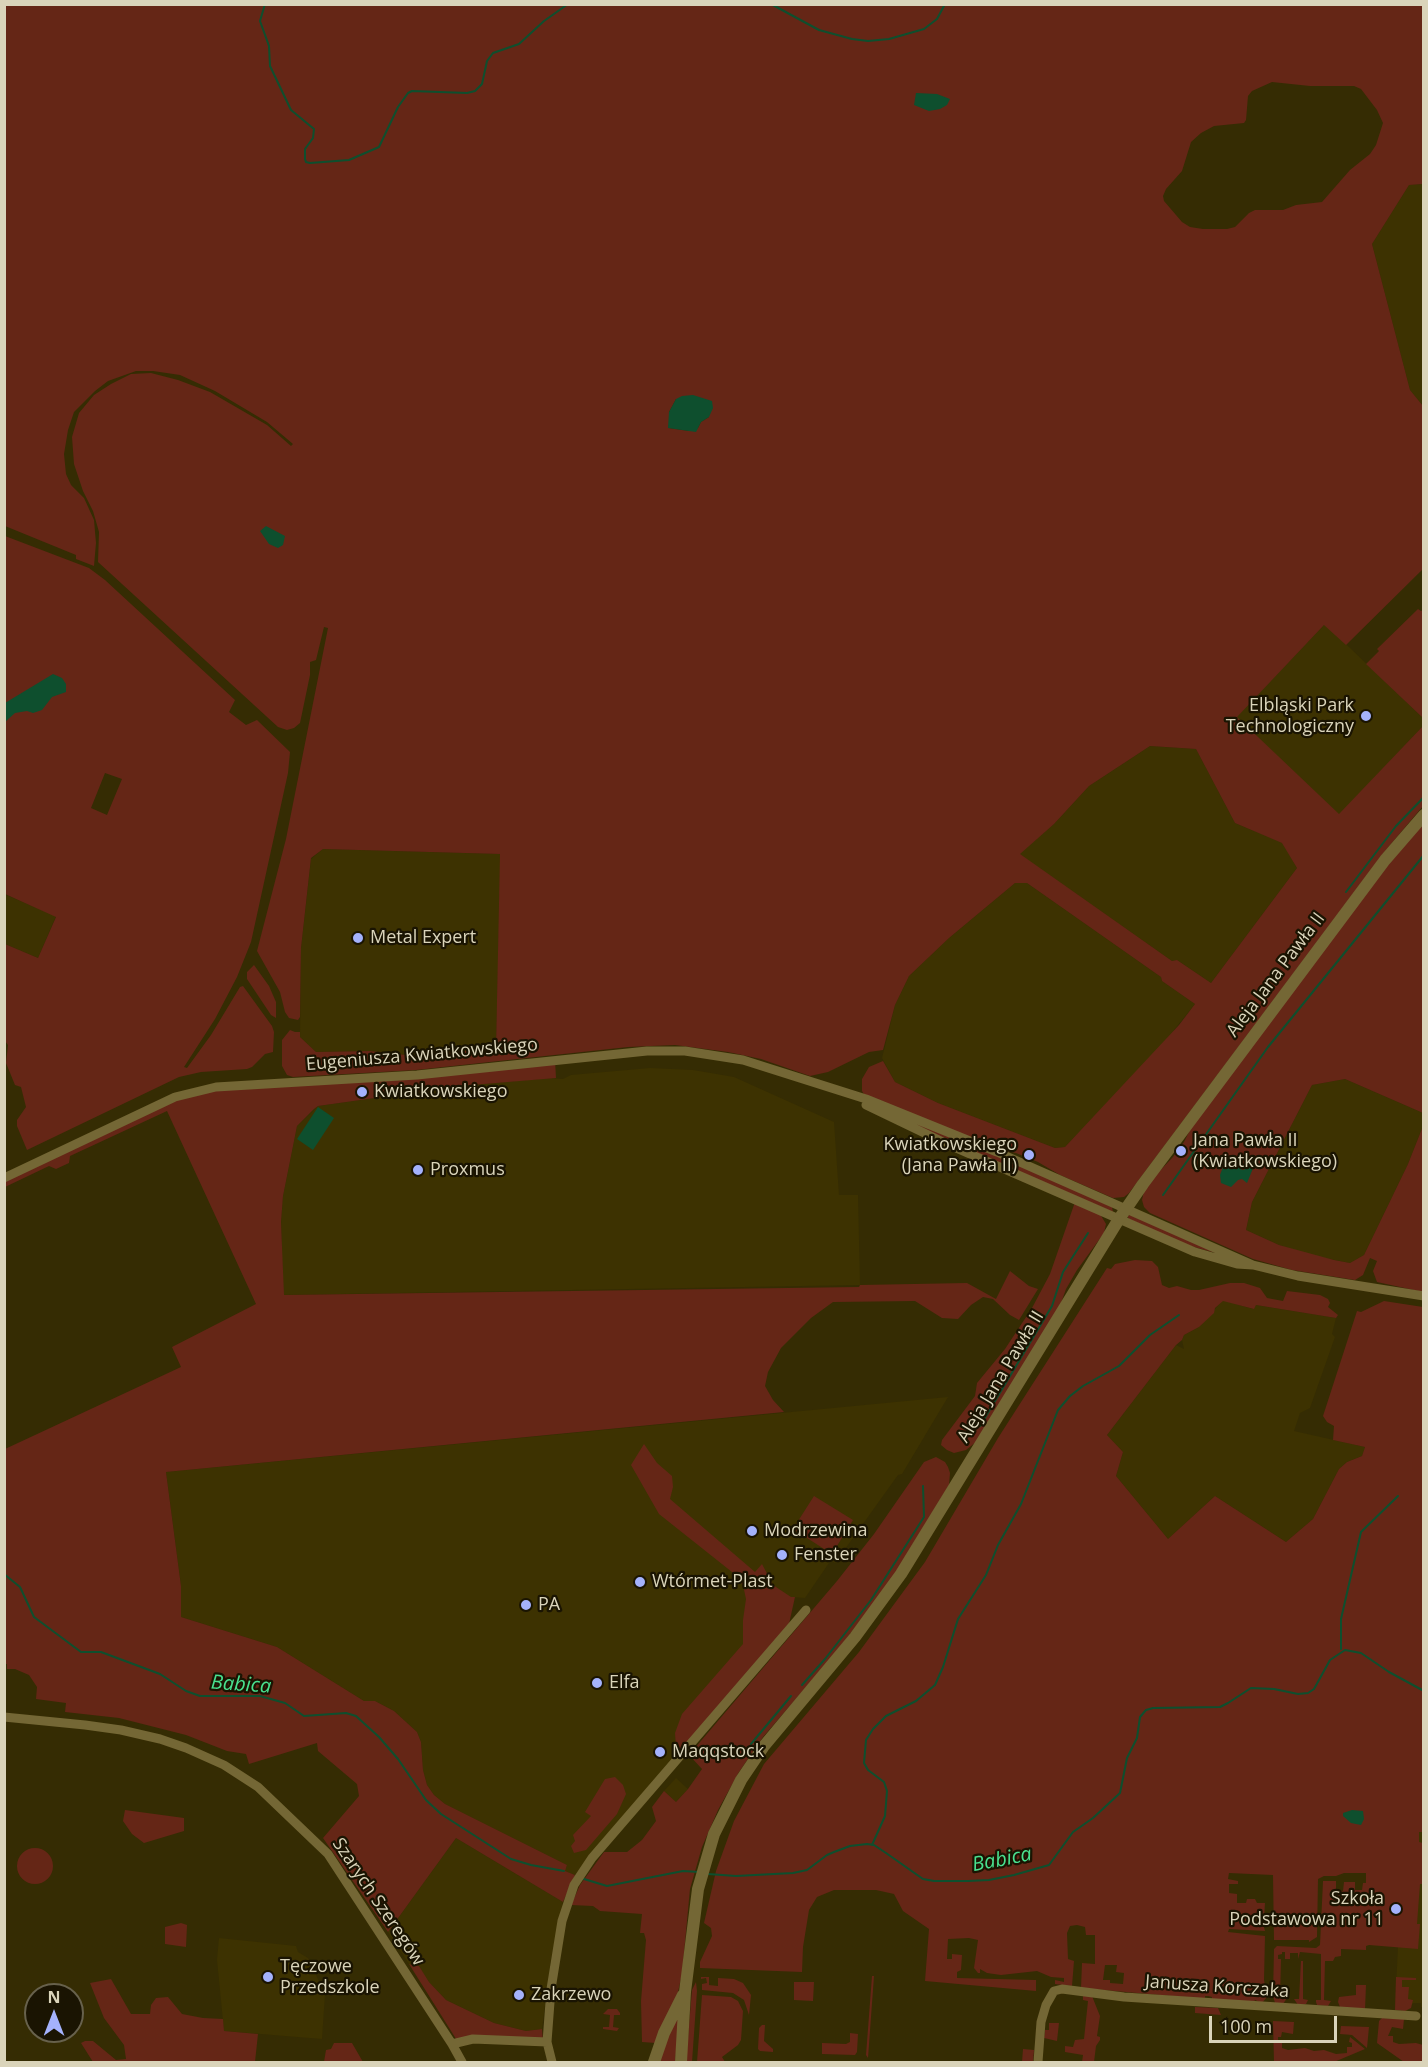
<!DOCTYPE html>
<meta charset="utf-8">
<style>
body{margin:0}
#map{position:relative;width:1428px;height:2067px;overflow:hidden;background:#352c03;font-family:"Open Sans",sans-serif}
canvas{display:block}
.frame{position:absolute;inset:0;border:6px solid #dad4ba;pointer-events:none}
.north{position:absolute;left:24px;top:1983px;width:60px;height:60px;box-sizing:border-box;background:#1a1402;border:2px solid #67614c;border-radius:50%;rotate:0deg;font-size:16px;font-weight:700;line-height:24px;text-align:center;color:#dad4ba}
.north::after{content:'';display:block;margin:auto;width:21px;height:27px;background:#a4b2fc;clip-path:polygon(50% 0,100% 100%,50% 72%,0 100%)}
.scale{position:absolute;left:1209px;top:2016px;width:128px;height:27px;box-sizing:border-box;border:3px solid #dad4ba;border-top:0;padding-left:8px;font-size:18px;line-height:21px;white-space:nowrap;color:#dad4ba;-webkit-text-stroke:4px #1a1402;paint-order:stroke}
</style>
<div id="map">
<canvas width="1428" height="2067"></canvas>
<div class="frame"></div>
<div class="north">N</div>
<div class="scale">100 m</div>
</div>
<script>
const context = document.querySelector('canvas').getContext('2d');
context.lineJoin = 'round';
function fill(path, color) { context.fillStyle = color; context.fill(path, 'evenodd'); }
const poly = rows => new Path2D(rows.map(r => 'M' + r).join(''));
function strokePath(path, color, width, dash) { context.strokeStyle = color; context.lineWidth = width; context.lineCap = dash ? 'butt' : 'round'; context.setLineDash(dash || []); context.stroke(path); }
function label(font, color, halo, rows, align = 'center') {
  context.font = font + ' "Open Sans",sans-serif'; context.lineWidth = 4.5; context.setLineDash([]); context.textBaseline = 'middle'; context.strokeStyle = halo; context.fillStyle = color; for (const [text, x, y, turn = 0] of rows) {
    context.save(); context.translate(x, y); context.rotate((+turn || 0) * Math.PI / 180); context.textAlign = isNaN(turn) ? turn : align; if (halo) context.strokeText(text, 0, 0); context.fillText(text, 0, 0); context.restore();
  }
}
fill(poly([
 [1423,184,1423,406,1410,390,1372,244,1409,185],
 [1325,624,1423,718,1423,726,1339,815,1236,717],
 [1150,746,1196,749,1235,823,1283,843,1297,868,1211,983,1177,960,1172,961,1019,854,1054,824,1089,786],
 [323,849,501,854,496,1048,415,1056,370,1051,316,1052,300,1037,301,948,311,859],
 [1015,883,1027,883,1161,977,1162,981,1195,1004,1161,1046,1065,1147,1055,1148,938,1103,895,1082,882,1058,895,1005,909,976,949,938],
 [4,894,56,916,38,958,5,944],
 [650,1068,693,1070,734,1077,834,1122,839,1195,858,1195,860,1285,283,1295,281,1222,283,1196,297,1126,318,1106,460,1086,549,1078,563,1079,571,1075],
 [1345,1079,1423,1113,1423,1126,1408,1164,1364,1255,1350,1263,1314,1256,1279,1245,1246,1230,1252,1202,1312,1085],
 [1223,1300,1253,1309,1256,1305,1336,1318,1332,1334,1335,1337,1310,1408,1300,1413,1294,1431,1365,1447,1362,1456,1347,1462,1339,1469,1313,1519,1286,1542,1215,1496,1168,1539,1116,1476,1123,1452,1107,1435,1176,1345,1184,1349,1182,1340,1184,1335,1199,1327],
 [948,1397,902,1474,898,1475,835,1563,831,1560,805,1598,791,1597,680,1751,575,1875,564,1871,567,1865,445,1804,434,1795,427,1785,423,1770,421,1742,417,1732,394,1711,375,1701,364,1701,277,1647,181,1617,181,1586,166,1472],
 [676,1778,688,1789,676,1802,664,1791],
 [1370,1827,1423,1829,1423,2007,1421,2007,1421,2003,1413,2003,1407,2011,1395,2010,1398,1946,1369,1945],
 [456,1838,563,1902,551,1959,542,2029,526,2031,494,2023,446,2000,429,1982,419,1967,409,1964,388,1932],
 [219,1938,296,1946,298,1952,308,1958,325,1994,322,2039,224,2031,217,1960]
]), '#3d3201');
fill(poly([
 [5,5,1423,5,1423,184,1409,185,1372,244,1410,390,1423,406,1423,569,1346,645,1324,625,1237,717,1339,814,1423,726,1423,806,1385,851,1129,1193,1124,1197,1113,1198,1060,1175,1038,1162,1016,1153,1001,1150,865,1096,862,1091,862,1079,869,1067,883,1061,895,1082,938,1103,1055,1148,1065,1147,1179,1025,1195,1004,1162,981,1161,977,1027,883,1015,883,949,938,909,976,895,1005,883,1050,869,1052,828,1072,810,1076,761,1059,728,1052,675,1045,628,1047,416,1070,293,1077,287,1075,282,1066,282,1040,290,1030,295,1032,300,1032,300,1037,316,1052,370,1051,415,1056,496,1048,500,854,323,849,311,858,301,948,300,1017,298,1020,289,1018,285,1012,280,992,257,951,286,839,328,628,324,627,316,660,310,662,310,675,300,723,294,728,287,730,278,727,98,562,99,532,93,511,83,491,74,464,72,437,79,413,94,395,111,384,131,374,151,373,178,380,210,392,267,425,291,446,293,444,267,422,215,391,180,375,153,371,136,371,108,381,95,391,74,412,68,430,64,454,66,474,71,485,84,498,94,520,96,543,94,566,76,559,76,555,5,526],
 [1272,82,1310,86,1354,86,1361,89,1377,110,1383,123,1376,145,1370,154,1350,170,1322,202,1296,205,1283,210,1255,210,1249,213,1235,227,1227,229,1203,229,1190,227,1182,222,1164,201,1163,196,1166,189,1182,171,1191,142,1201,133,1214,126,1244,123,1246,120,1248,96,1252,91],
 [676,399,709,417,701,422,698,428,689,431,669,428,669,412],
 [1150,746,1196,749,1235,823,1282,843,1297,868,1211,983,1177,960,1172,961,1020,854,1054,824,1089,786],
 [5,536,89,568,105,580,235,700,229,712,246,725,257,720,290,752,288,773,251,942,237,977,215,1019,184,1067,187,1068,211,1035,240,987,243,986,272,1026,274,1032,273,1052,265,1054,252,1067,247,1069,201,1072,179,1077,27,1150,17,1126,17,1120,26,1107,21,1087,15,1085,6,1063,8,1045,5,1041,5,944,38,958,56,917,5,894],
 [105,773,122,779,107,815,91,808],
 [1418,609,1421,611,1423,610,1423,718,1366,664,1379,651,1377,649],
 [1423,822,1423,1113,1345,1079,1312,1085,1252,1202,1246,1230,1279,1245,1334,1260,1350,1263,1364,1255,1408,1164,1423,1126,1423,1292,1377,1282,1373,1271,1377,1261,1370,1258,1363,1275,1355,1280,1292,1270,1253,1259,1150,1213,1144,1207,1142,1200,1144,1191,1151,1180,1173,1157,1184,1142,1193,1124,1380,875],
 [254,965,269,986,276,1002,276,1018,271,1015,247,979,247,972],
 [555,1060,556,1078,460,1086,318,1106,314,1109,297,1126,283,1196,281,1222,284,1295,859,1287,860,1285,967,1283,996,1299,1010,1271,1029,1286,1038,1289,1019,1320,1010,1315,993,1299,983,1297,971,1305,958,1319,942,1318,915,1301,833,1302,811,1318,781,1348,768,1372,765,1386,773,1400,784,1412,166,1472,181,1586,181,1617,277,1647,364,1701,375,1701,394,1711,417,1732,421,1742,423,1770,427,1785,434,1795,445,1804,567,1865,565,1871,575,1875,563,1902,456,1838,388,1932,323,1838,359,1796,357,1784,318,1751,317,1743,249,1764,246,1754,227,1751,186,1735,119,1718,65,1712,66,1703,36,1699,37,1687,29,1675,15,1669,7,1669,7,1664,5,1664,5,1449,181,1367,172,1347,256,1304,167,1111,70,1156,69,1163,56,1169,49,1166,5,1187,4,1178,195,1091],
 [866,1101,998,1154,1112,1207,1113,1212,932,1134],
 [1075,1202,1100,1214,1106,1224,1104,1233,1077,1270,1066,1289,1060,1306,976,1442,966,1450,954,1453,947,1450,941,1445,942,1440,975,1396,977,1383,1005,1349,1032,1308,1050,1274],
 [1130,1215,1245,1261,1187,1245,1129,1219,1127,1216],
 [1135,1260,1152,1261,1158,1267,1162,1285,1169,1288,1177,1286,1191,1290,1199,1290,1230,1283,1244,1283,1260,1288,1267,1298,1283,1301,1287,1291,1320,1295,1328,1299,1330,1303,1328,1307,1338,1315,1336,1318,1256,1305,1254,1309,1223,1301,1215,1308,1214,1313,1199,1327,1184,1335,1182,1340,1176,1345,1107,1435,1123,1452,1116,1476,1168,1539,1215,1496,1286,1542,1313,1519,1339,1469,1347,1462,1362,1456,1365,1447,1333,1440,1334,1426,1327,1422,1323,1416,1357,1311,1361,1312,1384,1301,1423,1307,1424,1832,1419,1832,1419,1842,1423,1843,1424,1873,1422,1884,1420,1884,1417,1924,1420,1924,1418,1949,1369,1945,1366,1946,1366,1950,1341,1949,1341,1956,1335,1957,1333,1961,1325,1961,1324,2000,1331,2001,1328,2006,1317,2005,1316,2002,1316,2000,1321,2000,1321,1954,1300,1952,1298,1959,1298,1953,1290,1953,1290,1959,1285,1959,1285,1952,1282,1952,1282,1954,1278,1955,1278,1959,1281,1959,1280,1998,1287,1998,1283,2004,1275,2003,1273,1996,1274,1949,1277,1946,1316,1948,1320,1945,1323,1881,1336,1881,1336,1890,1343,1891,1344,1882,1355,1882,1355,1890,1362,1890,1363,1883,1366,1883,1366,1873,1344,1873,1336,1876,1324,1876,1318,1879,1317,1937,1309,1942,1309,1940,1274,1940,1273,1875,1229,1873,1228,1879,1238,1881,1238,1884,1229,1884,1229,1893,1237,1894,1237,1903,1246,1903,1247,1899,1255,1899,1257,1903,1265,1903,1264,1919,1256,1919,1256,1926,1264,1927,1265,1931,1229,1929,1228,1932,1265,1936,1264,1980,1267,1997,1262,2003,1255,2000,1254,2002,1212,2000,1212,1997,1208,1996,1205,1996,1205,1999,1081,1988,1082,1963,1095,1964,1095,1935,1086,1935,1085,1927,1077,1925,1070,1926,1067,1933,1068,1959,1074,1961,1072,1986,1055,1984,1055,1980,1064,1982,1064,1978,1051,1977,1037,1971,1001,1975,987,1973,980,1969,980,1973,978,1973,974,1968,978,1940,969,1938,948,1939,947,1959,952,1959,952,1954,962,1955,961,1970,957,1972,957,1978,1036,1980,1036,1991,925,1981,929,1929,903,1911,894,1894,876,1890,834,1890,817,1897,809,1910,803,1947,802,1972,700,1968,700,1962,712,1936,711,1928,704,1923,716,1871,734,1821,764,1764,859,1652,925,1562,998,1438,1107,1268,1111,1269,1115,1264],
 [1105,1965,1117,1965,1116,1972,1124,1973,1123,1984,1110,1983,1110,1980,1103,1980],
 [644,1444,657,1463,672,1476,673,1487,670,1499,755,1572,762,1564,773,1585,791,1597,795,1597,789,1624,680,1751,676,1747,675,1733,682,1714,743,1644,743,1620,746,1599,743,1585,732,1572,659,1514,631,1465],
 [936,1457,945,1462,948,1467,950,1473,949,1485,892,1579,833,1656,763,1737,739,1772,718,1810,702,1847,690,1889,682,1974,678,1992,656,2043,642,2042,641,2001,646,1940,644,1933,640,1933,642,1914,600,1911,593,1906,571,1905,580,1885,604,1852,627,1852,642,1840,656,1821,652,1807,664,1791,676,1802,688,1789,702,1769,689,1755,837,1581,874,1534,924,1462],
 [814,1496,853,1520,832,1554,793,1529],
 [615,1777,623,1785,626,1794,617,1814,586,1850,574,1853,571,1846,575,1841,573,1835,591,1816,585,1812,605,1779],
 [125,1810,184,1818,184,1831,144,1843,132,1834,123,1821],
 '17 1866a18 18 0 1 1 36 0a18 18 0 1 1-36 0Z',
 [181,1923,187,1925,186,1947,165,1944,165,1927],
 [1301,1961,1303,1961,1303,1999,1308,2000,1306,2004,1298,2005,1294,1999,1299,1999],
 [409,1964,419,1966,429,1982,446,2000,494,2023,526,2031,542,2029,543,2042,458,2042],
 [872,1976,874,1976,868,2058,866,2055],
 [701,1977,709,1977,709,1985,718,1986,718,1978,734,1979,743,1983,751,1995,749,2015,744,2000,733,1993,702,1990,702,1984,707,1983,706,1978,701,1979],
 [1396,1977,1416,1978,1416,1980,1402,1980,1402,1987,1409,1987,1408,1999,1413,2000,1411,2008,1405,2011,1395,2010],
 [111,1979,131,2014,150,2014,151,2005,156,1998,168,1997,182,2014,203,2018,223,2019,224,2031,258,2034,255,2062,93,2062,81,2043,85,2041,93,2041,116,2060,126,2059,124,2045,104,2018,90,1983],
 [696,1982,697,1991,692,2062,686,2062,692,1990],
 [794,1982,814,1982,813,2001,794,2000],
 [1356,1985,1366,1985,1365,2010,1340,2007,1338,2002,1339,1997,1356,1995],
 [1083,1994,1092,1996,1100,2016,1097,2036,1100,2037,1100,2040,1096,2046,1094,2062,1082,2062,1083,2055,1065,2052,1065,2046,1073,2047,1075,2040,1084,2039,1088,2001,1083,2000],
 [702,1995,731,1997,738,2001,743,2011,741,2040,738,2045,722,2057,725,2062,697,2062],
 [682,2002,675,2062,660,2062,662,2051],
 [1195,2007,1218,2008,1221,2015,1195,2013],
 [608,2009,617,2009,620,2013,620,2015,614,2015,613,2027,619,2028,617,2031,603,2029,603,2027,609,2027,610,2015,603,2014],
 [1382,2018,1404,2019,1403,2029,1392,2027,1388,2036,1393,2036,1393,2042,1399,2044,1416,2043,1423,2045,1423,2062,1404,2062,1377,2043,1379,2021],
 [1273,2021,1294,2022,1293,2034,1282,2032,1281,2037,1278,2037,1278,2041,1282,2042,1282,2048,1288,2050,1305,2048,1314,2051,1324,2050,1336,2054,1347,2053,1347,2047,1352,2047,1352,2043,1349,2042,1350,2037,1365,2049,1334,2062,1274,2062],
 [1049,2023,1059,2023,1057,2041,1044,2038,1045,2030,1049,2030],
 [762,2025,765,2025,764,2041,773,2049,773,2052,760,2051,758,2049,759,2028],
 [1341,2026,1369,2027,1367,2048,1352,2035,1340,2034],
 [850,2033,858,2034,857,2052,855,2055,822,2054,822,2043,846,2044,850,2042],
 [334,2043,352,2043,363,2062,324,2062,326,2050,331,2049],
 [1023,2049,1034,2050,1033,2062,1022,2062]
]), '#652616');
fill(poly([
 [916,93,937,94,950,99,947,105,940,109,929,111,914,105],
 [693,395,712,401,713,408,709,417,701,422,696,432,668,428,669,412,676,399,682,396],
 [266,526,285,536,283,545,278,548,269,544,260,531],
 [53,674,62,678,66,684,66,692,52,697,42,710,33,713,27,711,15,713,5,722,5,703],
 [318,1107,334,1118,313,1150,297,1139],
 [1256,1161,1247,1183,1242,1179,1238,1180,1231,1187,1221,1183,1220,1175,1223,1167,1230,1163,1240,1163,1240,1169,1244,1170,1249,1162],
 [1352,1810,1363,1811,1364,1819,1361,1825,1351,1823,1343,1816,1343,1813]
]), '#0e4f2e');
strokePath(poly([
 [265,4,260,21,269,46,270,66,291,110,314,129,313,138,305,149,305,159,306,162,310,163,349,160,379,147,398,107,408,93,412,91,467,93,475,91,482,84,487,61,493,53,519,44,544,21,568,4],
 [771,4,819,30,852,39,868,41,889,39,924,29,937,19,945,4],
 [1346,892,1396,826,1424,797],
 [1163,1195,1268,1047,1424,855],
 [980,1426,1052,1306,1063,1272,1088,1233],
 [4,1574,20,1587,34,1617,81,1652,101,1652,160,1674,186,1691,200,1696,260,1696,285,1703,304,1716,346,1713,356,1716,379,1737,398,1759,426,1800,441,1814,511,1859,531,1865,564,1871],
 [1341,1649,1341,1619,1361,1532,1398,1496],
 [802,1685,825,1659,871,1600,924,1517,923,1486],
 [751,1744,791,1696],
 [872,1845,885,1816,887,1791,884,1782,868,1770,864,1763,866,1740,873,1729,886,1716,916,1701,935,1685,943,1667,958,1619,986,1575,998,1545,1021,1504,1058,1410,1070,1396,1083,1386,1119,1366,1150,1335,1179,1315],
 [708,1874,736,1876,793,1873,807,1870,827,1855,834,1852,850,1846,867,1844,874,1845,886,1853,923,1879,934,1881,968,1881,989,1880,1014,1875,1049,1865,1073,1832,1093,1818,1120,1793,1127,1758,1137,1738,1140,1717,1146,1710,1153,1708,1220,1707,1228,1703,1251,1688,1274,1689,1298,1694,1308,1693,1314,1689,1330,1660,1345,1650,1361,1653,1389,1672,1424,1691],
 [584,1879,607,1886,683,1871,699,1872]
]), '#0e4f2e', 2);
strokePath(poly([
 [866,1105,945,1143,1195,1252,1237,1264,1253,1265,1298,1276,1424,1296],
 [4,1178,175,1097,216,1087,417,1075,647,1051,685,1051,743,1060,866,1099,997,1152,1253,1265],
 [4,1717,85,1725,121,1730,160,1739,186,1748,224,1765,258,1787,328,1854,452,2044,462,2062],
 [452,2044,473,2039,547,2042],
 [552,2062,547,2042,551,1989,562,1921,574,1885,592,1858,806,1610],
 [1038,2062,1041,2022,1046,2005,1054,1991,1062,1989,1124,1997,1416,2016]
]), '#746735', 9);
strokePath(poly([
 [654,2062,664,2033,683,1995],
 [681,2062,685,1992,698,1889,714,1834,741,1780,764,1746,855,1637,901,1574,1119,1219,1143,1184,1385,860,1424,815]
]), '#746735', 12);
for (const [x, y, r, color] of [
 [1366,716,6,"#a4b2fc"],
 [358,938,6,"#a4b2fc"],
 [362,1092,6,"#a4b2fc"],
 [1181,1151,6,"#a4b2fc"],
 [1029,1155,6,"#a4b2fc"],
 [418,1170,6,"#a4b2fc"],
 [752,1531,6,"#a4b2fc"],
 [782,1555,6,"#a4b2fc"],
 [640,1582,6,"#a4b2fc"],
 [526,1605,6,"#a4b2fc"],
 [597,1683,6,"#a4b2fc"],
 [660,1752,6,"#a4b2fc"],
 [1396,1909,6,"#a4b2fc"],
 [268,1977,6,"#a4b2fc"],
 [519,1995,6,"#a4b2fc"]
]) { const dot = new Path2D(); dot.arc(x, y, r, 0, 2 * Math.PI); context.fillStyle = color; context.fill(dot); strokePath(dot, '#1a1402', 2); }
label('18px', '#dad4ba', '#1a1402', [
 ["Elbląski Park",1354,706,"right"],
 ["Technologiczny",1354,727,"right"],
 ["Metal Expert",370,938],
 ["Kwiatkowskiego",374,1092],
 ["Jana Pawła II",1193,1141],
 ["(Kwiatkowskiego)",1193,1162],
 ["Kwiatkowskiego",1017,1145,"right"],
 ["(Jana Pawła II)",1017,1166,"right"],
 ["Proxmus",430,1170],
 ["Modrzewina",764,1531],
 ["Fenster",794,1555],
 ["Wtórmet-Plast",652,1582],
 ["PA",538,1605],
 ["Elfa",609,1683],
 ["Maqqstock",672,1752],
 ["Szkoła",1384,1899,"right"],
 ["Podstawowa nr 11",1384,1920,"right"],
 ["Tęczowe",280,1967],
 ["Przedszkole",280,1988],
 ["Zakrzewo",531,1995]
], 'left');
label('18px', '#dad4ba', '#1a1402', [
 ["Aleja Jana Pawła II",1276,975,-53],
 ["Eugeniusza Kwiatkowskiego",422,1055,-5],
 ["Aleja Jana Pawła II",1001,1377,-59],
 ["Szarych Szeregów",378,1902,56],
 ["Janusza Korczaka",1217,1987,4]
]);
label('italic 20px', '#49e18f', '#1a1402', [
 ["Babica",241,1685,4],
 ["Babica",1002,1860,-11]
]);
</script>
